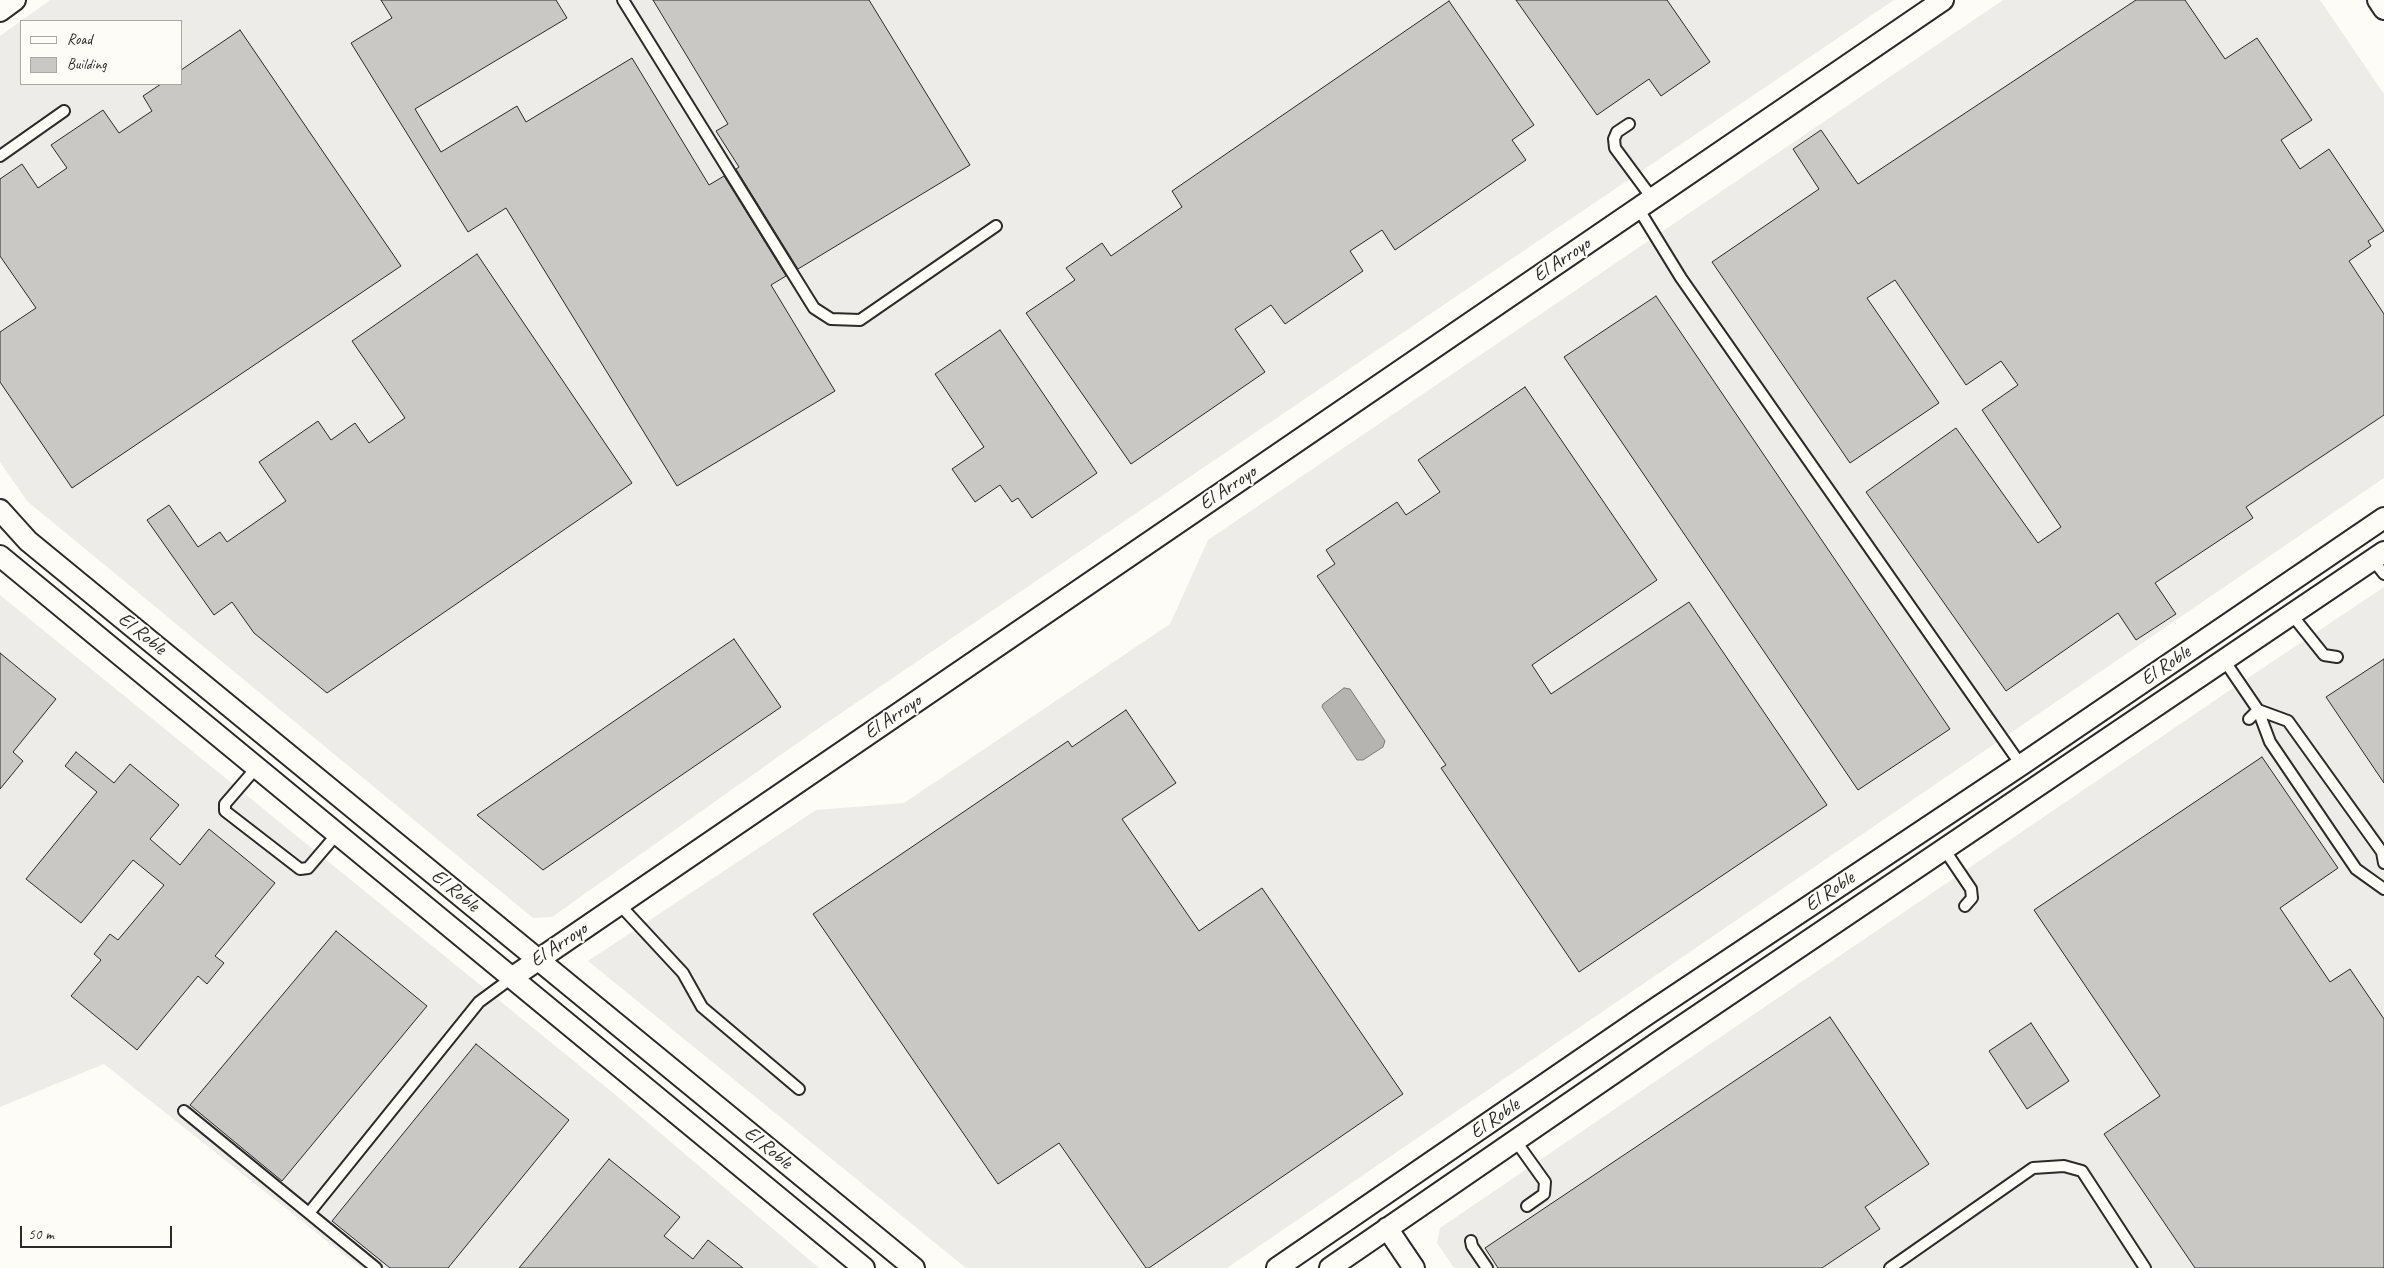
<!DOCTYPE html>
<style>
body{margin:0}
#map{position:relative;width:2384px;height:1268px;overflow:hidden;background:#fdfcf7;font-family:Caveat,sans-serif}
canvas{display:block}
.legend{position:absolute;left:20px;top:20px;width:162px;height:65px;box-sizing:border-box;background:#fdfcf7;border:1px solid #a9a8a5;margin:0;padding:6px 9px;list-style:none;font-size:15px;color:#2b2b2b}
.legend li{display:flex;align-items:center;gap:10px;height:25px}
.legend b{width:25px;border:1px solid #a9a8a5}
.scale{position:absolute;left:20px;top:1226px;width:152px;height:22px;box-sizing:border-box;border:2px solid #2b2b2b;border-top:0;padding-left:6px;font-size:15px;line-height:18px;white-space:nowrap;color:#2b2b2b;-webkit-text-stroke:4px #fdfcf7;paint-order:stroke}
</style>
<div id="map">
<canvas width="2384" height="1268"></canvas>
<ul class="legend">
<li><b style="height:6px;background:#fdfcf7"></b>Road</li>
<li><b style="height:14px;background:#c9c8c4"></b>Building</li>
</ul>
<div class="scale">50 m</div>
</div>
<script>
const context = document.querySelector('canvas').getContext('2d');
context.lineJoin = 'round';
function fill(path, color) { context.fillStyle = color; context.fill(path, 'evenodd'); }
const poly = rows => new Path2D(rows.map(r => 'M' + r).join(''));
function strokePath(path, color, width, dash) { context.strokeStyle = color; context.lineWidth = width; context.lineCap = dash ? 'butt' : 'round'; context.setLineDash(dash || []); context.stroke(path); }
function label(font, color, halo, rows, align = 'center') {
  context.font = font + ' Caveat,sans-serif'; context.lineWidth = 4; context.setLineDash([]); context.textBaseline = 'middle'; context.strokeStyle = halo; context.fillStyle = color; for (const [text, x, y, turn = 0] of rows) {
    context.save(); context.translate(x, y); context.rotate((+turn || 0) * Math.PI / 180); context.textAlign = isNaN(turn) ? turn : align; if (halo) context.strokeText(text, 0, 0); context.fillText(text, 0, 0); context.restore();
  }
}
fill(poly([
 [50,0,1894,0,816,730,552,917,533,918,27,501,0,462,0,36],
 [21,21,181,21,181,84,21,84],
 [2003,0,2320,0,2384,94,2384,478,1227,1268,966,1268,588,961,816,810,904,803,1170,624,1208,540],
 [2384,587,2384,1268,1454,1268,1437,1243,1440,1228,2239,684],
 [0,595,612,1092,819,1268,361,1268,104,1064,0,1107]
]), '#edece8');
const water = poly([
 [1344,688,1350,689,1385,741,1383,747,1363,760,1357,760,1322,707,1323,704,1344,688]
]);
fill(water, '#b5b4b1');
strokePath(water, '#7e7d7b', 1);
const building = poly([
 [381,0,556,0,567,18,415,109,441,152,517,106,526,122,632,58,709,185,724,176,786,276,771,285,835,391,677,486,506,208,468,232,351,43,392,18,381,0],
 [653,0,869,0,970,165,798,269,736,169,739,167,716,131,728,124,653,0],
 [1516,0,1667,0,1710,62,1661,96,1649,79,1597,115,1516,0],
 [2136,0,2185,0,2225,59,2257,38,2312,120,2281,140,2300,169,2329,149,2384,231,2368,241,2371,246,2349,261,2384,314,2384,415,2246,507,2253,518,2155,583,2176,614,2136,640,2118,613,2006,691,1866,492,1956,428,2038,543,2061,527,1982,410,2018,385,2001,361,1966,385,1895,280,1867,298,1939,403,1850,463,1712,262,1819,189,1793,149,1821,130,1858,184,2136,0],
 [1449,1,1534,125,1512,140,1526,160,1395,250,1382,230,1350,251,1363,271,1285,324,1271,305,1235,329,1265,372,1131,464,1026,313,1075,280,1066,268,1102,243,1111,256,1182,207,1172,191,1449,1],
 [240,30,401,266,72,488,0,382,0,332,36,308,0,256,0,179,22,164,38,188,67,168,51,145,103,110,119,133,152,111,143,96,161,84,181,84,181,70,240,30],
 [477,254,632,483,327,693,254,633,232,602,214,615,147,520,169,505,198,547,220,532,227,542,286,501,259,462,318,421,331,440,355,423,369,443,405,418,352,341,477,254],
 [1656,296,1950,729,1858,790,1564,357,1656,296],
 [1000,330,1097,473,1032,518,1018,498,1012,502,1000,485,975,502,952,469,984,447,935,374,1000,330],
 [1525,387,1657,580,1532,665,1551,694,1689,602,1827,805,1579,972,1441,768,1446,765,1317,576,1335,564,1326,550,1397,502,1406,515,1440,492,1418,460,1525,387],
 [734,639,781,707,543,870,477,815,734,639],
 [0,653,56,699,13,752,23,761,0,789,0,653],
 [2384,659,2384,783,2326,697,2384,659],
 [1126,710,1176,783,1122,819,1199,931,1262,888,1403,1094,1149,1268,1146,1268,1059,1143,998,1184,813,914,1068,741,1072,747,1126,710],
 [76,752,114,783,130,764,179,805,150,839,180,865,209,829,275,883,215,956,224,963,207,984,198,976,137,1050,71,996,101,960,94,954,110,934,118,940,164,885,133,860,81,923,26,879,97,792,65,766,76,752],
 [2262,757,2338,868,2280,908,2330,982,2350,969,2384,1019,2384,1268,2195,1268,2104,1134,2160,1096,2034,910,2262,757],
 [336,931,427,1006,282,1181,190,1105,336,931],
 [1830,1017,1929,1164,1865,1207,1880,1229,1822,1268,1498,1268,1485,1248,1830,1017],
 [2031,1023,2069,1081,2027,1109,1989,1051,2031,1023],
 [476,1044,569,1120,448,1268,390,1268,332,1221,476,1044],
 [609,1159,680,1217,664,1236,693,1259,708,1240,743,1268,519,1268,609,1159]
]);
fill(building, '#c9c8c4');
strokePath(building, '#2b2b2b', 1);
const lane = poly([
 [623,0,814,308,831,319,860,320,996,226],
 [1629,124,1617,132,1614,139,1615,148,1652,198],
 [0,156,64,111],
 [1638,208,1681,278,2021,765],
 [2373,560,2384,574],
 [2292,615,2324,655,2337,657],
 [2224,660,2258,710,2249,719],
 [257,767,225,804,225,811,300,869,308,868,337,834],
 [1944,849,1971,889,1972,898,1965,906],
 [2384,863,2382,852,2288,721,2258,710,2270,742,2356,869,2384,889],
 [619,904,683,973,702,1007,799,1089],
 [184,1111,376,1268],
 [1515,1140,1545,1182,1544,1194,1527,1206],
 [309,1213,479,1002,513,977],
 [1471,1241,1472,1246,1487,1268],
 [1890,1268,2033,1168,2064,1166,2082,1171,2145,1268]
]);
const street = poly([
 [2378,0,2384,9],
 [0,11,15,0],
 [0,510,28,541,914,1268],
 [0,556,864,1268],
 [513,977,1943,0],
 [1387,1228,1414,1268],
 [1277,1268,1646,1015,2021,765,2384,518],
 [1330,1268,1663,1039,2384,552]
]);
strokePath(lane, '#2b2b2b', 14);
strokePath(street, '#2b2b2b', 24);
strokePath(lane, '#fdfcf7', 10);
strokePath(street, '#fdfcf7', 20);
label('20px', '#2b2b2b', '#fdfcf7', [
 ["El Arroyo",1562,260,-34],
 ["El Arroyo",1228,488,-34],
 ["El Roble",142,634,39],
 ["El Roble",2166,666,-34],
 ["El Arroyo",893,717,-34],
 ["El Roble",455,891,39],
 ["El Roble",1830,892,-34],
 ["El Arroyo",559,945,-34],
 ["El Roble",1495,1119,-35],
 ["El Roble",768,1148,39]
]);
</script>
